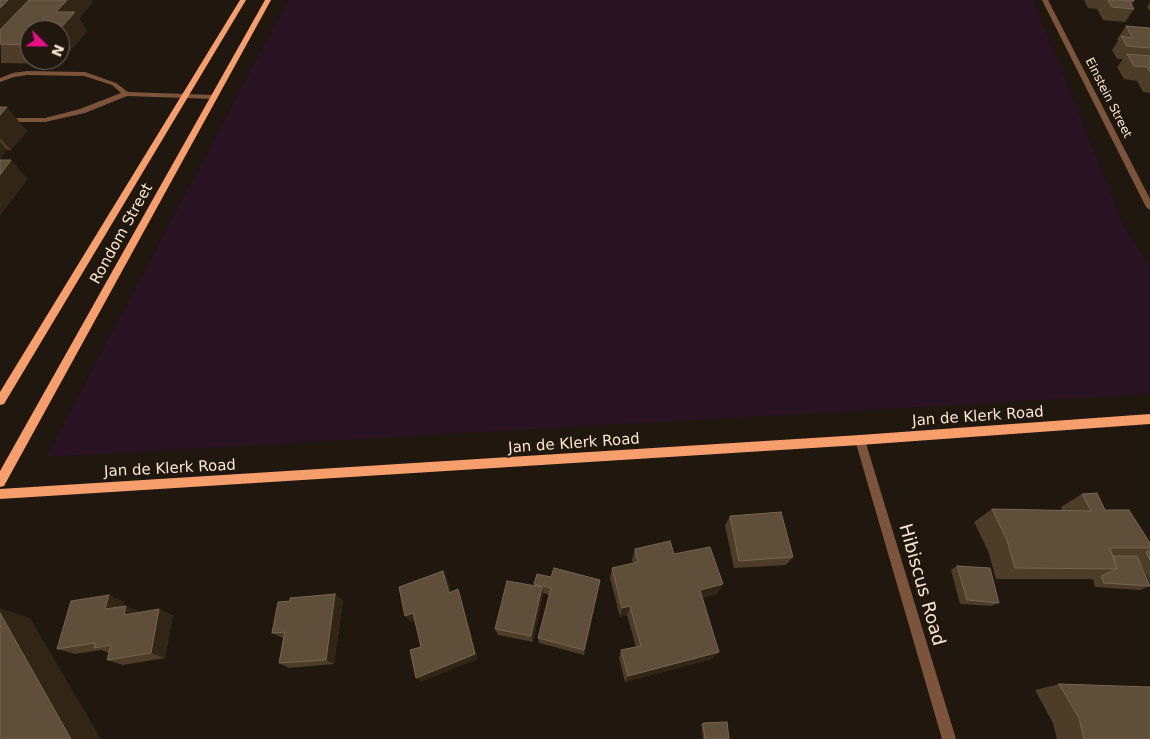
<!DOCTYPE html>
<style>
body{margin:0}
#map{position:relative;width:1150px;height:739px;overflow:hidden;background:#20170e;font-family:"DejaVu Sans",sans-serif}
canvas{display:block}
.north{position:absolute;left:20px;top:20px;width:50px;height:50px;box-sizing:border-box;background:#20170e;border:1px solid #78695c;border-radius:50%;rotate:113deg;font-size:14px;font-weight:700;line-height:20px;text-align:center;color:#fce4d0}
.north::after{content:'';display:block;margin:auto;width:18px;height:22px;background:#e90e88;clip-path:polygon(50% 0,100% 100%,50% 72%,0 100%)}
</style>
<div id="map">
<canvas width="1150" height="739"></canvas>
<div class="north">N</div>
</div>
<script>
const context = document.querySelector('canvas').getContext('2d');
context.lineJoin = 'round';
function fill(path, color) { context.fillStyle = color; context.fill(path, 'evenodd'); }
const poly = rows => new Path2D(rows.map(r => 'M' + r).join(''));
function strokePath(path, color, width, dash) { context.strokeStyle = color; context.lineWidth = width; context.lineCap = dash ? 'butt' : 'round'; context.setLineDash(dash || []); context.stroke(path); }
function label(font, color, halo, rows, align = 'center') {
  context.font = font + ' "DejaVu Sans",sans-serif'; context.lineWidth = 4.5; context.setLineDash([]); context.textBaseline = 'middle'; context.strokeStyle = halo; context.fillStyle = color; for (const [text, x, y, turn = 0] of rows) {
    context.save(); context.translate(x, y); context.rotate((+turn || 0) * Math.PI / 180); context.textAlign = isNaN(turn) ? turn : align; if (halo) context.strokeText(text, 0, 0); context.fillText(text, 0, 0); context.restore();
  }
}
fill(poly([
 [288,0,1033,0,1122,222,1150,268,1150,394,46,457]
]), '#291222');
fill(poly([
 [27,71,85,72,116,83,128,92,214,95,218,97,214,99,127,96,85,113,45,122,0,122,0,118,45,118,80,109,121,93,112,85,84,76,27,75,14,77,0,82,0,78,13,73,27,71]
]), '#7c543c');
fill(poly([
 [1042,0,1048,0,1150,199,1150,210,1146,207,1042,0],
 [860,435,864,437,865,440,956,739,942,739,855,440,856,437,860,435]
]), '#7c543c');
fill(poly([
 [240,0,246,0,4,404,0,405,0,392,240,0],
 [265,0,271,0,4,486,0,487,0,471,265,0],
 [1150,414,1150,424,860,445,0,499,0,489,860,435,1150,414]
]), '#f69f6d');
fill(poly([
 [0,0,93,2,79,18,87,31,59,64,1,63],
 [30,30,60,30,60,60,30,60],
 [1084,0,1134,0,1132,5,1134,9,1125,22,1103,20,1097,9,1088,8],
 [1150,2,1150,11,1147,7],
 [1126,26,1150,29,1150,93,1143,92,1137,81,1124,79,1117,67,1123,59,1117,59,1112,50,1118,41,1117,39],
 [0,107,27,131,11,150,7,150,0,158],
 [1082,494,1105,510,1150,543,1150,582,1139,561,1150,586,1140,590,1095,587,1093,579,996,579,988,551,974,522,992,509,1062,511,1061,507],
 [730,516,793,557,786,565,734,568,725,525],
 [635,549,674,554,717,594,702,598,712,659,625,682,619,658,621,650,636,647,627,615,620,617,610,578,612,568,633,563,632,560],
 [957,566,999,603,991,606,960,604,951,570],
 [551,577,600,580,599,587,584,655,539,643,538,638,549,595,543,593,533,642,498,635,495,629,534,586,534,584],
 [335,594,343,601,334,664,289,668,279,663,283,638,272,633,290,601],
 [109,595,124,602,123,606,140,612,173,615,165,658,123,665,107,660,109,653,101,650,75,654,57,649],
 [1059,684,1150,739,1057,739,1053,723,1035,690],
 [703,723,729,739,703,739,701,724]
]), '#4c3c28');
fill(poly([
 [8,0,48,0,0,44,0,8],
 [67,0,92,0,93,2,79,18,87,31,59,64,56,60,60,60,60,30,59,30,56,12],
 [7,107,27,131,11,150,0,138,0,115],
 [0,142,7,150,0,158],
 [11,160,28,179,0,216,0,175],
 [443,571,447,578,453,599,449,593],
 [600,580,599,587,584,655,584,650],
 [723,584,717,594,694,600,700,590],
 [542,587,543,594,533,642,531,636],
 [458,589,461,596,478,659,421,682,416,678],
 [335,594,343,601,334,664,326,660],
 [109,595,124,602,121,615,105,609],
 [126,606,141,612,124,615],
 [630,606,627,615,620,617,622,608],
 [0,608,30,618,101,739,71,739,0,613],
 [159,609,173,615,165,658,151,653],
 [413,613,418,619,411,622,405,616],
 [719,652,712,659,625,682,628,676]
]), '#332516');
const building = poly([
 [0,0,8,0,0,8,0,0],
 [29,0,67,0,56,12,75,12,59,30,30,30,30,45,0,44,0,30,29,0],
 [1108,0,1134,0,1134,1,1129,0,1134,9,1112,7,1108,0],
 [1126,26,1149,28,1150,29,1150,48,1127,46,1121,36,1133,38,1126,26],
 [1127,54,1150,56,1150,72,1147,67,1134,66,1127,54],
 [0,107,7,107,0,115,0,107],
 [0,160,11,160,0,175,0,160],
 [1097,493,1105,510,1129,510,1150,543,1150,548,1110,548,1117,569,1015,568,1007,540,992,509,1091,511,1082,494,1097,493],
 [781,512,793,557,739,561,730,516,781,512],
 [670,541,674,554,710,547,723,584,700,590,719,652,628,676,621,650,641,646,630,606,622,608,612,568,638,562,635,549,670,541],
 [1150,550,1150,560,1146,552,1150,550],
 [1113,556,1137,556,1150,586,1104,583,1101,576,1117,569,1113,556],
 [957,566,990,568,999,603,967,600,957,566],
 [554,568,600,580,584,650,538,638,551,588,534,584,537,574,551,577,554,568],
 [443,571,449,593,458,589,475,654,416,678,410,650,421,647,413,613,405,616,399,587,443,571],
 [507,581,542,587,531,636,495,629,507,581],
 [335,594,326,660,279,663,285,632,272,633,278,602,290,601,290,598,335,594],
 [109,595,105,609,126,606,124,615,159,609,151,653,107,660,111,645,94,648,95,643,57,649,71,601,109,595],
 [0,613,71,739,0,739,0,613],
 [1059,684,1150,687,1150,739,1084,739,1079,718,1059,684],
 [727,722,729,739,705,739,703,723,727,722]
]);
fill(building, '#5f4e3a');
strokePath(building, '#786551', 1);
label('12px', '#fce4d0', '#20170e', [
 ["Einstein Street",1108,98,63]
]);
label('15px', '#fce4d0', '#20170e', [
 ["Rondom Street",122,234,-61],
 ["Jan de Klerk Road",978,417,-4],
 ["Jan de Klerk Road",574,444,-4],
 ["Jan de Klerk Road",170,469,-3]
]);
label('18px', '#fce4d0', '#20170e', [
 ["Hibiscus Road",921,585,74]
]);
</script>
